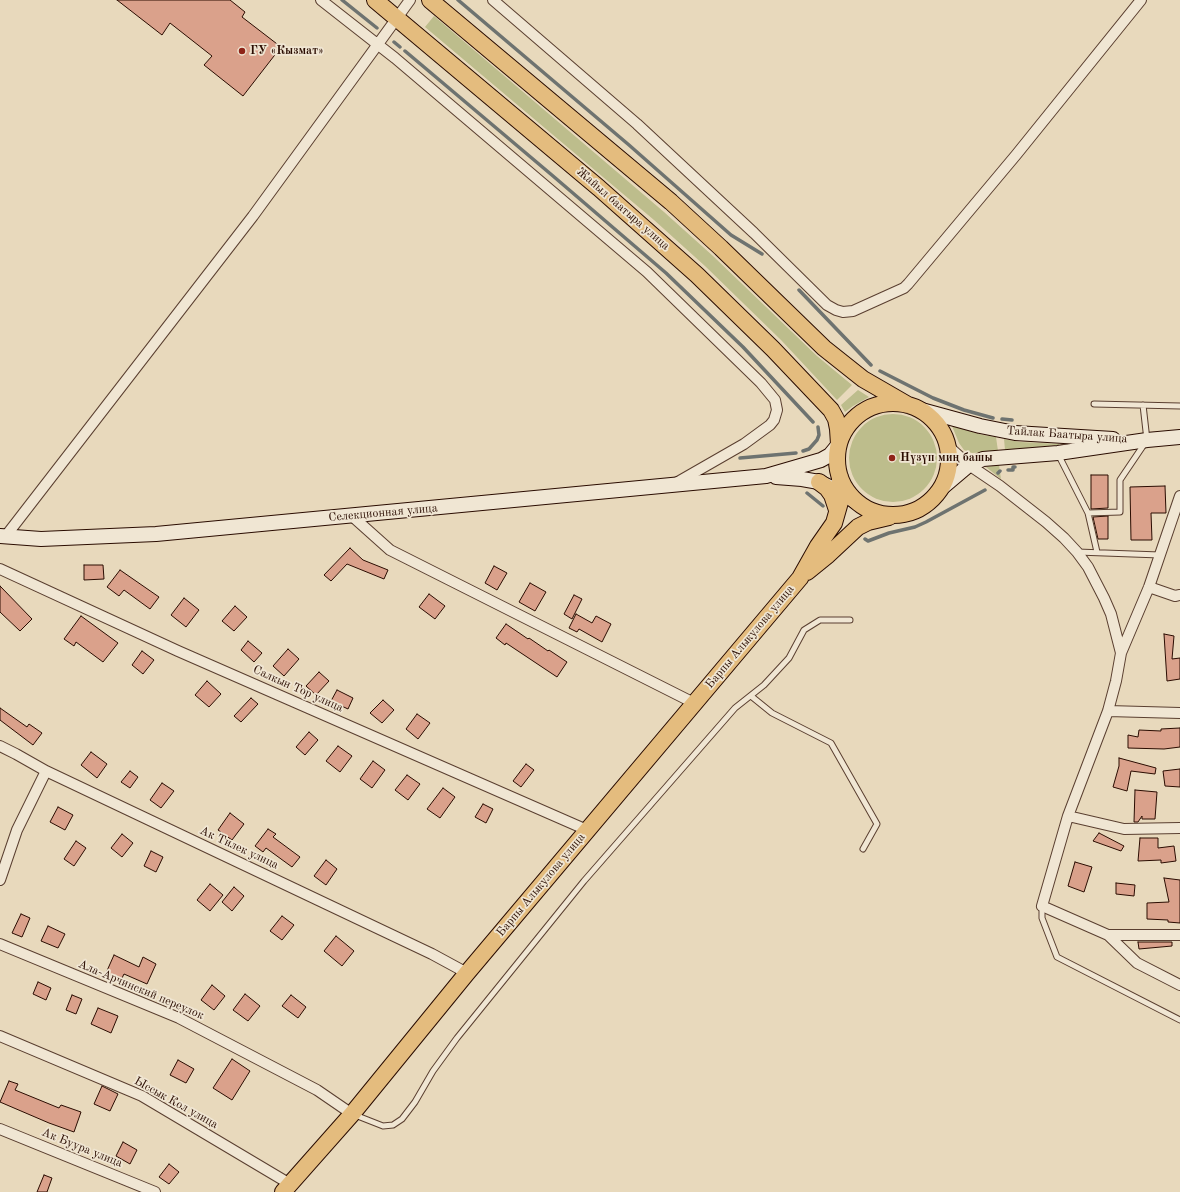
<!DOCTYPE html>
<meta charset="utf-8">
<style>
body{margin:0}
canvas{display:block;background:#e8d9bc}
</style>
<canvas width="1180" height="1192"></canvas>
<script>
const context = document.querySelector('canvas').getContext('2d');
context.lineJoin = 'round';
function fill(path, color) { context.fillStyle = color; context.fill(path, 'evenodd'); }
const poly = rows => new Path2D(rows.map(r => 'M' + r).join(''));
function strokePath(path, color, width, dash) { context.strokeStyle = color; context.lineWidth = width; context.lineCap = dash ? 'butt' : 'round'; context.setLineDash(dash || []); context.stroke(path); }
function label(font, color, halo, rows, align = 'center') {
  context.font = font + ' "Old Standard TT",serif'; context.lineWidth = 3.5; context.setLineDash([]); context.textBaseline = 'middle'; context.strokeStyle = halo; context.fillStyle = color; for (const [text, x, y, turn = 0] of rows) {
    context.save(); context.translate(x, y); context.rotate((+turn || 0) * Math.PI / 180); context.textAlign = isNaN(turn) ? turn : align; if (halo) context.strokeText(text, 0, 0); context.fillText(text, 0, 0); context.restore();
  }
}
fill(poly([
 [434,16,664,212,713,256,817,356,852,385,837,400,781,340,705,266,654,220,425,27],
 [858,390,869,397,853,406,845,412,841,405],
 '849 458a44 44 0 1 1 88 0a44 44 0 1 1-88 0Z',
 [952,426,983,435,996,437,998,451,972,453,964,450,959,443],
 [1004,439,1020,442,1059,444,1059,445,1005,450],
 [999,465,1001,479,986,467]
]), '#bdbd8c');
strokePath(poly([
 [342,0,377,28],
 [458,0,629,145,731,235,762,254],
 [394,42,400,47],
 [405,51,553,176,666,273,743,347,813,422],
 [799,290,871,365],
 [880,371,933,398,964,410,993,418],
 [1002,419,1012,420],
 [803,451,809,449,817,440,819,435,818,427],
 [740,458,796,453],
 [1008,470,1013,470,1013,467,1015,467],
 [998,473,1000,471],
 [807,493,823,506],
 [865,539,868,541,889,533,915,527,926,522,985,490]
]), '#6e7370', 3.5);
const building = poly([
 [117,0,230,0,245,12,242,17,281,47,243,96,204,65,212,56,170,23,162,35,117,0],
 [1091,475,1108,475,1108,508,1091,509,1091,475],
 [1165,486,1166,513,1151,513,1152,540,1131,540,1130,487,1165,486],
 [1108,516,1108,539,1098,539,1093,517,1108,516],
 [350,548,363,560,388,570,384,579,347,564,331,581,324,575,350,548],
 [84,565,103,565,104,579,84,580,84,565],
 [494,566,507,573,497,590,485,583,494,566],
 [120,570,159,597,150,609,124,590,119,596,107,587,120,570],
 [530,583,546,592,535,611,519,602,530,583],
 [0,586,32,619,20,631,0,612,0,586],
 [429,594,445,606,435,619,419,607,429,594],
 [574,595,582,599,572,619,564,614,574,595],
 [184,598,199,610,186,627,171,615,184,598],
 [235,606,247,617,234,631,222,621,235,606],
 [576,614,592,623,596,616,611,624,602,642,579,629,577,632,569,628,576,614],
 [81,616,118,643,103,662,76,642,74,646,64,639,81,616],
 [506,624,528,639,529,638,548,651,549,650,567,662,557,677,506,643,505,645,496,638,506,624],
 [1164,634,1174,636,1172,659,1180,658,1180,679,1167,681,1164,634],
 [248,641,262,653,254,662,241,650,248,641],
 [288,649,299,659,284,676,273,666,288,649],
 [142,651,154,660,143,674,132,665,142,651],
 [319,672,329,681,316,695,306,686,319,672],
 [207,681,221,694,209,707,195,695,207,681],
 [337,690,353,698,348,709,331,701,337,690],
 [251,698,258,704,241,722,234,716,251,698],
 [383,700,394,710,382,723,370,713,383,700],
 [0,708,27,727,29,724,42,733,33,745,0,720,0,708],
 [417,714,430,723,418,739,406,729,417,714],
 [1180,728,1180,747,1164,749,1128,748,1128,735,1138,737,1139,730,1161,731,1161,729,1180,728],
 [309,732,318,740,305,755,296,747,309,732],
 [338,746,352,756,340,772,326,761,338,746],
 [91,752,107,764,97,778,81,765,91,752],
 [1119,758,1156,768,1155,774,1131,771,1127,791,1113,787,1119,766,1119,758],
 [373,761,385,770,372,788,360,779,373,761],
 [526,764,534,770,521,787,513,781,526,764],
 [1180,769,1180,787,1165,786,1163,771,1180,769],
 [130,771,138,777,130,788,121,782,130,771],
 [407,775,420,784,408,800,395,790,407,775],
 [162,783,174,791,161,808,150,800,162,783],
 [443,788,455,797,440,818,427,809,443,788],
 [1135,790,1157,792,1155,819,1142,819,1142,816,1138,822,1134,822,1135,790],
 [483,804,493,809,486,823,475,817,483,804],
 [58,807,73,815,65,830,50,822,58,807],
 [230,813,244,824,232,840,218,830,230,813],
 [268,829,276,834,273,837,300,857,292,867,266,848,263,852,255,846,268,829],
 [1099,833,1124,846,1121,851,1093,841,1099,833],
 [122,834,133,843,122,857,111,848,122,834],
 [1140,838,1158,838,1158,848,1174,846,1176,861,1161,863,1161,860,1138,861,1140,838],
 [76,841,86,848,74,866,64,859,76,841],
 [151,851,163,857,156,872,144,866,151,851],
 [326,860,337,869,326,885,314,876,326,860],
 [1075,862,1092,867,1084,892,1068,886,1075,862],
 [1164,878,1180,880,1180,923,1168,922,1168,920,1147,919,1147,903,1169,902,1164,878],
 [1116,883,1135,885,1134,896,1116,894,1116,883],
 [210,884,223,895,210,911,197,900,210,884],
 [234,887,244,896,232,911,222,902,234,887],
 [21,914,30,918,22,937,12,933,21,914],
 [282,916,294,925,282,940,270,931,282,916],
 [48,926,65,934,58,948,41,941,48,926],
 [336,936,354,951,342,966,324,951,336,936],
 [1138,942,1172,942,1172,946,1139,949,1138,942],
 [114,955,139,967,143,957,156,964,147,984,124,974,121,980,106,973,114,955],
 [38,982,51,988,46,1000,33,994,38,982],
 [212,985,225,996,214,1010,201,1000,212,985],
 [245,994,260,1006,248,1021,233,1010,245,994],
 [72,995,82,999,76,1014,66,1010,72,995],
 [291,995,306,1007,298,1018,282,1006,291,995],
 [98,1008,118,1016,111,1033,91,1024,98,1008],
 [232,1059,250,1071,232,1100,213,1088,232,1059],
 [178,1060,194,1069,186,1083,170,1075,178,1060],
 [9,1081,18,1084,15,1090,59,1108,61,1105,81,1112,74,1132,49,1123,0,1102,9,1081],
 [102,1086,118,1094,110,1111,94,1104,102,1086],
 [123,1142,137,1150,130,1164,116,1156,123,1142],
 [169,1164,179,1172,169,1184,159,1177,169,1164],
 [44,1175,52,1178,47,1192,37,1192,44,1175]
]);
fill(building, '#daa18b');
strokePath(building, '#2a0c01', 1);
const lane = poly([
 [1094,404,1180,406],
 [1058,454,1088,513,1120,512,1120,480,1147,440,1143,405],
 [1088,513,1097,552],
 [1077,552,1160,555],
 [751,696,772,713,831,743,877,824,863,849],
 [1042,907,1042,918,1057,957,1180,1020],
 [355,1115,383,1126,393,1125,402,1119,415,1102,433,1071,457,1038,584,881,735,708,764,685,789,658,804,630,820,620,850,620]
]);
const street = poly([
 [321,0,395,58,647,272,761,383,775,400,777,410,774,420,770,425,744,444,676,483],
 [493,0,637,124,754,233,827,305,836,310,843,312,853,311,904,288,908,284,1016,155,1141,0],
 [949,447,969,465,1000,486,1046,522,1064,538,1077,552,1088,567,1104,598,1111,614,1121,653],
 [1180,496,1149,587,1121,653,1116,681,1108,711,1068,816,1042,906,1108,935,1137,963,1180,985],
 [352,516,390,550,694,703],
 [5,537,253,216,410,0],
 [0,569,178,651,587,830],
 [1149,587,1175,596,1180,595],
 [1108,711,1180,713],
 [0,746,16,754,46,771,432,954,467,973],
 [1068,816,1124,829,1180,828],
 [0,880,17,830,46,771],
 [1108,935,1180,935],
 [0,944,179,1018,317,1090,352,1114],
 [0,1036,142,1096,290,1184],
 [0,1129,155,1192]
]);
const secondary = poly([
 [918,409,980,426,1015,433,1113,439],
 [776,477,802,479,819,482,841,492,856,502],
 [943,487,969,465,983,459,1058,453,1147,440,1180,437],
 [0,536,41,539,156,534,766,476,821,460,830,455,839,444]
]);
const primary = poly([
 [375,0,599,188,697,275,773,349,831,410,836,419,838,429,839,444],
 [430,0,671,202,721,248,824,348,863,379,908,405],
 '837 459a56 56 0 1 1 112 0a56 56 0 1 1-112 0Z',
 [819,482,827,488,832,495,837,510],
 [807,572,828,555,858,527,868,522,889,517],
 [283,1192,352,1114,467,973,800,578,818,546,834,523,840,502,840,477]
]);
strokePath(lane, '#5a3f30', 7);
strokePath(street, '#5a3f30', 12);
strokePath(secondary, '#2a0c01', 16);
strokePath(primary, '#2a0c01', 18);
strokePath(lane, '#f0e6d3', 5);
strokePath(street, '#f0e6d3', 10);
strokePath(secondary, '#f0e6d3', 14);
strokePath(primary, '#e4bc7e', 16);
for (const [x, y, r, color] of [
 [242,51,4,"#8f2418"],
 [892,458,4,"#8f2418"]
]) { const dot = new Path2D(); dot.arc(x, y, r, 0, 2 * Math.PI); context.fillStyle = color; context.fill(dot); strokePath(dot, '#f0e6d3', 1.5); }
label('bold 12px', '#2a0c01', '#f0e6d3', [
 ["ГУ «Кызмат»",250,51],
 ["Нүзүп миң башы",900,458]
], 'left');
label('12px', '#2a0c01', '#f0e6d3', [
 ["Жайыл баатыра улица",623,209,41],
 ["Тайлак Баатыра улица",1067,435,4],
 ["Селекционная улица",383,513,-5],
 ["Барпы Алыкулова улица",750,637,-50],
 ["Салкын Тор улица",298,689,24],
 ["Ак Тилек улица",239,848,25],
 ["Барпы Алыкулова улица",541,885,-50],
 ["Ала-Арчинский переулок",141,990,23],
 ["Ыссык Кол улица",176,1103,29],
 ["Ак Буура улица",82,1148,22]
]);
</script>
